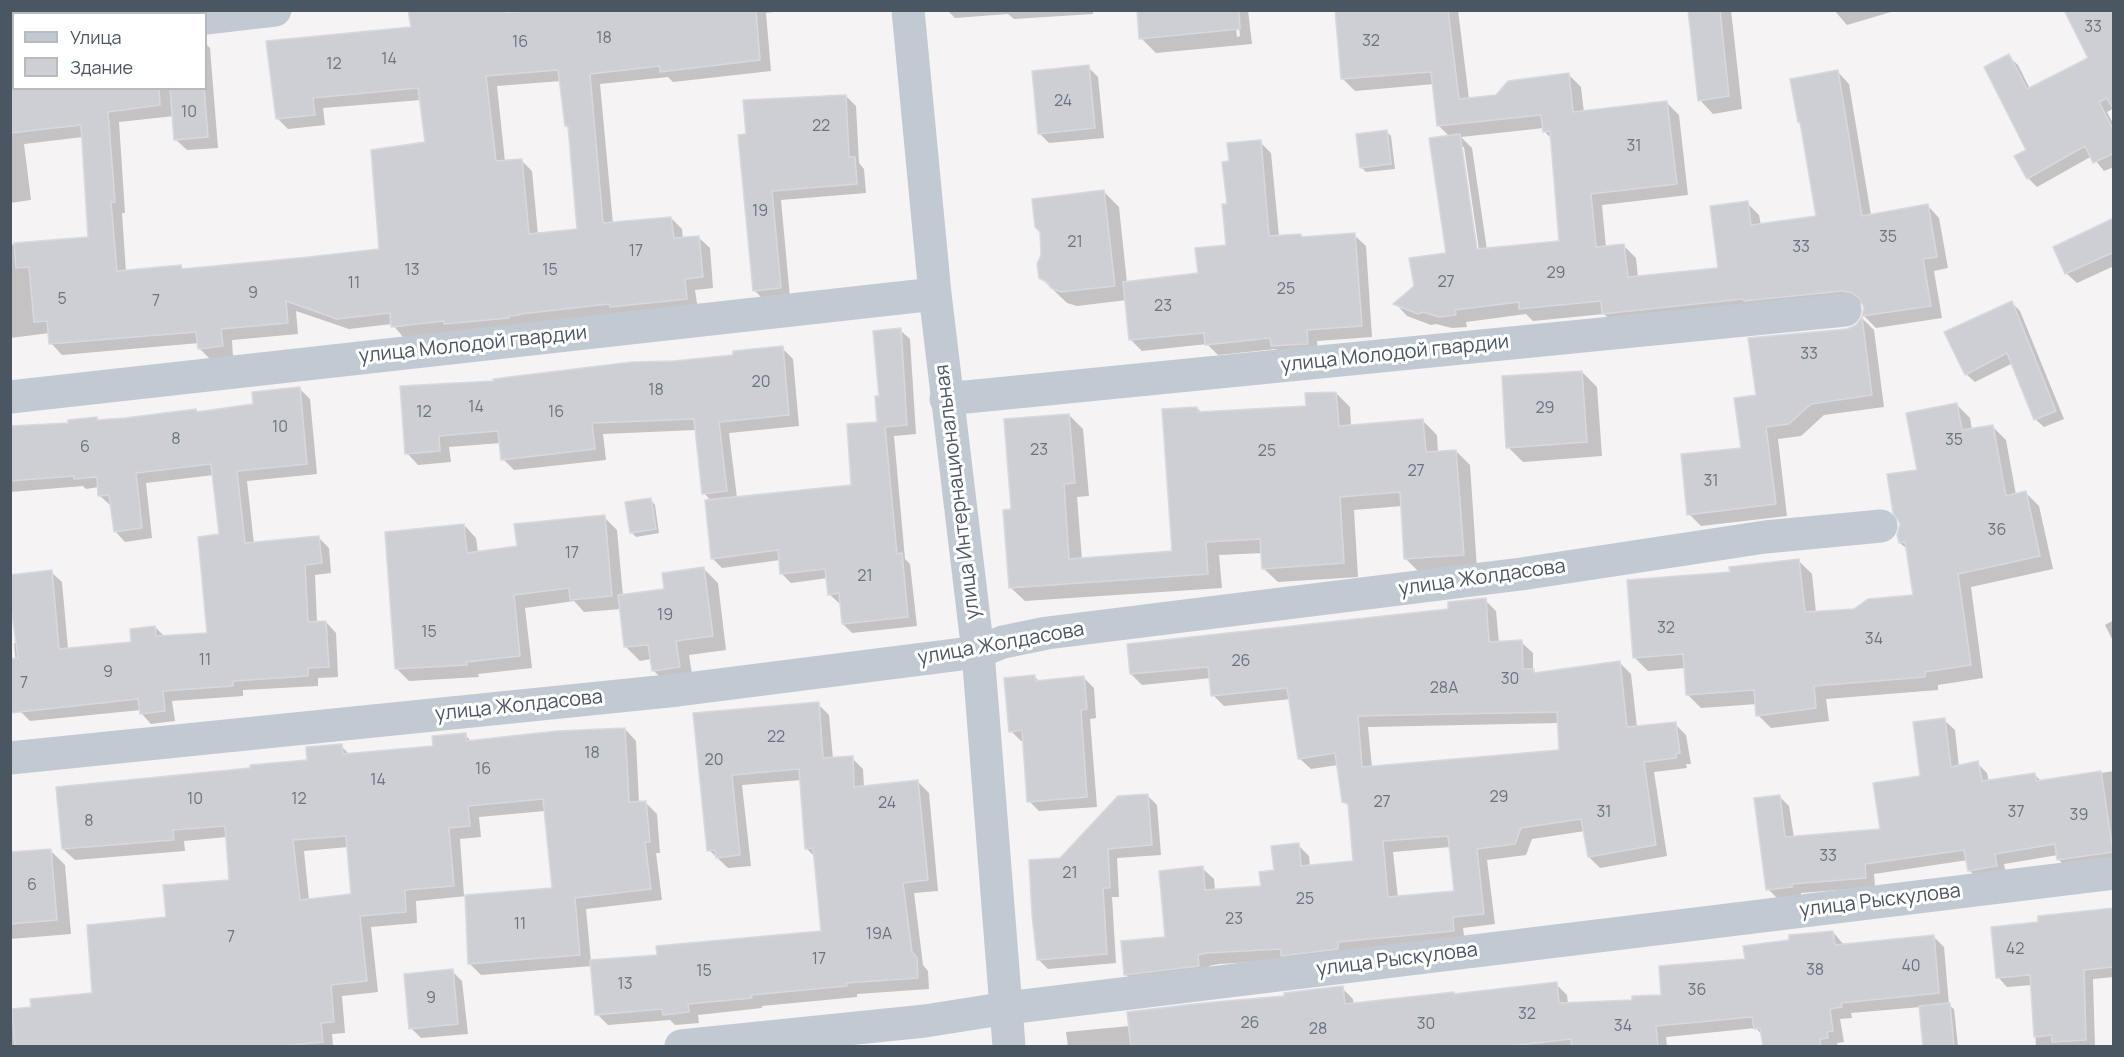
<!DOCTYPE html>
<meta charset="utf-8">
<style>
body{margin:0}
#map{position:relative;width:2124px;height:1057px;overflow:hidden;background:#f5f3f3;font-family:Manrope,sans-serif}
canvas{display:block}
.frame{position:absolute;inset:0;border:12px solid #4a5661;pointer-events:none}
.legend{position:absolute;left:12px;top:12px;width:195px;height:78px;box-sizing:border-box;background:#fff;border:2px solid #b7bbc0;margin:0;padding:8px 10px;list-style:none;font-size:18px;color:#4a5661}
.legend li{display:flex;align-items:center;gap:12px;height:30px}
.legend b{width:30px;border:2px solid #b7bbc0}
</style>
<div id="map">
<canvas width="2124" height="1057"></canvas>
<div class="frame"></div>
<ul class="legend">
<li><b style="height:8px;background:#c1cad2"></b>Улица</li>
<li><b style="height:16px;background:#cdcfd5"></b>Здание</li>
</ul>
</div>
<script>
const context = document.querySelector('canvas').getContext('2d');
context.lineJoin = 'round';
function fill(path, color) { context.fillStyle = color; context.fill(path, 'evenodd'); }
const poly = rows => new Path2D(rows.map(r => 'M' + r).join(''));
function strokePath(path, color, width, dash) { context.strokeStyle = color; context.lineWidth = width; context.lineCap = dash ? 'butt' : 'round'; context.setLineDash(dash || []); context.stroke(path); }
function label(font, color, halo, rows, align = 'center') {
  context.font = font + ' Manrope,sans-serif'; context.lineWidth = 6; context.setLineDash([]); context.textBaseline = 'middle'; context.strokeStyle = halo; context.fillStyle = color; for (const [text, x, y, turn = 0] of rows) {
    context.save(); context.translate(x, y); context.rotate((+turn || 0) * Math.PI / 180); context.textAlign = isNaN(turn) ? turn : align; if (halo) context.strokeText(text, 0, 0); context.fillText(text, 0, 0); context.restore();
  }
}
fill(poly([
 [165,10,205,10,205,14,165,14],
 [544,10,789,10,766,13,771,71,673,82,668,77,600,84,613,224,671,218,682,229,683,239,698,237,710,248,713,288,695,290,698,310,404,338,392,324,349,329,296,311,298,334,232,340,233,357,210,359,199,348,199,343,62,355,51,343,50,333,10,338,10,245,90,238,83,137,24,144,31,200,10,203,10,67,14,66,14,88,206,88,206,44,210,48,218,148,187,150,175,139,174,116,119,122,125,213,122,213,126,272,181,266,184,270,381,250,427,144,421,100,323,108,325,125,288,129,277,118,412,28],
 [561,81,566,126,570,129,579,231,538,235,532,171,521,160,505,162,497,86],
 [947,10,1093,10,1093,14,1014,19,1008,14,955,18],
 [1234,10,1237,37,1240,36,1237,10,1248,10,1252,44,1156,53,1141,38],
 [1337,10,1458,10,1469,99,1497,97,1569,75,1581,87,1584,113,1667,103,1679,115,1688,195,1602,205,1606,248,1624,246,1636,258,1638,278,1719,269,1747,203,1759,215,1761,225,1818,217,1802,125,1799,122,1837,71,1849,84,1871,215,1927,205,1939,218,1948,268,1934,271,1942,318,1876,328,1864,316,1864,304,1856,303,1616,325,1604,314,1533,321,1526,314,1466,322,1467,327,1452,328,1436,324,1431,325,1407,316,1396,304,1448,255,1450,137,1439,126,1434,84,1355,91,1343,79],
 [1544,128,1544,131,1552,139,1561,242,1487,250,1472,148,1461,137],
 [1461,147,1464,147,1480,257,1477,257],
 [1690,10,1731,10,1742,109,1713,114,1700,100],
 [1834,10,1898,10,1847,25],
 [2008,56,2018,65,2030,89,2090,59,2114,108,2107,112,2114,125,2114,167,2104,171,2092,156,2037,187,2028,178,2028,150],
 [1088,67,1098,77,1104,138,1049,143,1039,133],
 [846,96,856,106,859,163,864,169,866,193,781,200,790,298,764,300,754,290,740,137],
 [1386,131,1391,136,1395,169,1366,172,1361,167],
 [1260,142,1271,153,1279,236,1300,235,1304,239,1354,235,1366,246,1372,337,1317,341,1318,354,1283,357,1276,349,1218,355,1207,344,1142,351,1131,340,1127,300,1077,306,1067,303,1040,277,1104,192,1119,207,1127,283,1199,275,1227,246,1230,163],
 [2114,220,2114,266,2077,283,2067,274,2055,248],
 [2012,303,2020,311,2064,419,2044,427,2035,419,2013,363,1975,382,1966,374],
 [1863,319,1874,330,1884,407,1824,415,1801,436,1778,439,1787,516,1701,526,1689,514,1742,449,1757,397,1857,326],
 [900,330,910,339,916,434,894,436,905,559,910,564,917,626,852,633,843,624,841,603,839,603,829,594,828,578,791,583,782,574,780,560,722,568,713,559,711,501,704,493,696,430,603,434,606,460,514,470,503,459,501,443,449,447,451,462,418,465,407,453,495,383,735,356,782,348,793,359,799,426,729,433,737,498,853,486,878,423,881,397],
 [1582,372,1597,387,1602,456,1523,462,1508,447],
 [300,389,310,399,317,474,247,481,254,544,319,538,329,548,331,573,315,575,317,623,326,622,336,633,338,677,318,678,318,686,243,690,243,696,172,701,175,721,151,724,141,713,141,710,30,721,20,711,14,643,18,643,51,572,62,582,68,649,133,643,155,627,165,637,209,635,221,536,214,475,146,483,152,538,125,542,115,531,112,505,110,505,99,495,99,487,86,489,83,486,10,492,10,429,196,411,198,413,255,406],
 [1336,393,1350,407,1351,426,1423,421,1437,435,1438,453,1456,451,1470,465,1477,569,1420,573,1406,559,1402,506,1354,510,1358,577,1278,582,1263,568,1263,553,1219,555,1222,588,1025,601,1010,587,1013,511,1069,415,1083,429,1089,496,1077,497,1082,560,1174,553,1197,408,1202,413,1308,407],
 [1957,405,1970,418,1972,430,1992,426,2006,440,2016,495,2026,493,2039,506,2053,569,1971,587,1983,678,1938,685,1938,690,1826,699,1829,721,1771,728,1758,715,1757,704,1701,708,1688,695,1685,668,1648,671,1634,657,1731,573,1798,560,1812,574,1816,613,1855,610,1915,596,1908,550,1900,543,1919,471],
 [651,500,655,505,659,533,636,537,631,532],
 [604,517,617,530,623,596,666,591,704,569,718,583,726,650,689,655,693,680,667,684,653,670,651,659,640,661,626,647,621,609,584,612,574,601,525,608,532,668,478,674,479,677,409,681,396,668,464,525,476,538,478,553,519,547],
 [1485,600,1496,611,1499,643,1521,642,1533,653,1533,671,1537,674,1620,663,1631,674,1637,727,1675,724,1686,735,1691,764,1686,764,1687,768,1654,772,1667,856,1600,868,1589,857,1585,831,1532,839,1526,855,1487,860,1495,924,1463,928,1465,942,1287,960,1219,964,1209,966,1210,977,1136,985,1125,974,1167,938,1202,868,1214,879,1215,891,1262,888,1298,845,1309,856,1310,867,1355,862,1350,807,1343,801,1338,765,1311,769,1299,758,1291,699,1224,706,1213,695,1211,678,1142,685,1131,674,1449,611],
 [1559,723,1560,751,1372,767,1368,727],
 [1450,847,1456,892,1398,898,1393,852],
 [2114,620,2114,643,2105,625],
 [1034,676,1040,682,1084,678,1094,688,1096,718,1090,719,1097,807,1039,811,1029,801,1024,741,1021,741,1011,731],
 [818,704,829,715,833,759,852,758,863,769,864,787,918,782,929,793,938,891,914,893,923,965,928,971,929,989,857,994,857,997,762,1006,762,1008,698,1015,699,1023,675,1025,670,1020,608,1025,597,1014,592,966,481,975,470,964,467,896,416,901,417,923,371,927,378,992,342,996,345,1033,332,1034,333,1046,10,1046,10,1011,33,1009,93,994,168,918,230,881,227,837,184,841,185,851,75,860,63,849,252,770,309,762,341,746,350,755,434,747,465,735,472,742,625,729,636,741,639,803,645,802,657,814,660,853,656,853,662,900,586,909,591,962,658,956,823,932,815,857,806,848,801,780,742,785,751,866,728,868,709,850,694,715],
 [545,811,553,889,464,896,460,839,481,837,479,817],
 [348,847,352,895,309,900,304,851],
 [1944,720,1955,730,1959,767,1977,763,1987,773,1989,782,2034,774,2042,782,2114,771,2114,863,2068,869,2058,859,2058,855,2004,864,2006,875,1979,880,1969,870,1968,860,1874,874,1875,887,1801,893,1801,896,1778,899,1768,889,1779,796,1789,806,1794,838,1882,830,1922,778],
 [1147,795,1157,805,1161,855,1117,858,1119,897,1112,897,1116,963,1048,969,1038,959,1061,860],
 [50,850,65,865,71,934,10,939,10,853],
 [2114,909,2114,977,2093,979,2095,1046,2036,1046,2032,985,2007,987,1998,977,2040,924],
 [1833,932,1844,945,1933,936,1944,947,1949,1005,1954,1009,1958,1046,1924,1046,1921,1007,1851,1013,1852,1018,1840,1019,1844,1042,1837,1043,1838,1046,1764,1046,1762,1035,1756,1028,1666,1037,1667,1046,1068,1046,1066,1032,1130,1026,1342,988,1353,999,1354,1005,1456,996,1556,984,1567,995,1568,1004,1633,1001,1663,997,1791,942],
 [452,971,462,981,468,1034,421,1038,411,1028]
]), '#0003');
const building = poly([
 [408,10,502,10,506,13,536,10,756,10,760,60,660,72,660,66,590,74,603,223,671,217,674,238,699,236,703,277,685,279,687,299,610,307,609,304,520,314,520,315,509,316,509,318,444,324,444,321,391,327,390,313,337,319,286,301,288,323,221,329,223,346,198,349,196,332,49,344,47,321,34,322,29,267,16,268,14,243,88,237,81,125,10,133,10,88,159,88,160,105,108,112,115,202,111,202,117,271,181,265,182,269,309,257,379,249,371,150,425,142,418,88,313,98,315,115,276,119,266,41,411,27,408,10],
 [558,70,565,126,568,126,577,229,529,234,522,159,496,161,486,76,558,70],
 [1137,10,1239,10,1240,29,1139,39,1137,10],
 [1335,10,1448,10,1459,99,1496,95,1508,81,1569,73,1573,112,1667,101,1677,184,1591,194,1596,247,1624,244,1628,277,1718,268,1710,206,1748,201,1751,225,1816,216,1800,122,1798,122,1790,79,1838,70,1862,216,1928,204,1937,257,1923,259,1931,306,1862,316,1864,308,1860,299,1852,293,1843,291,1744,301,1743,299,1602,314,1601,301,1519,309,1519,302,1455,310,1456,315,1439,317,1423,312,1418,314,1393,304,1414,286,1409,258,1446,253,1429,138,1460,134,1477,249,1559,241,1550,131,1543,132,1541,115,1437,126,1431,72,1341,79,1335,10],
 [1688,10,1720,10,1729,96,1698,101,1688,10],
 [2064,10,2114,10,2114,111,2107,98,2099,102,2114,131,2114,153,2093,163,2085,146,2027,179,2014,156,2026,150,1984,67,2009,54,2027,89,2088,58,2064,10],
 [1089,65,1095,128,1038,134,1032,71,1089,65],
 [170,88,204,88,208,137,174,140,170,88],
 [846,95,849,157,855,157,857,184,772,191,781,288,753,291,738,135,746,134,743,100,846,95],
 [1387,130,1391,164,1360,168,1356,134,1387,130],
 [1261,140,1269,236,1301,234,1301,237,1355,233,1362,326,1307,330,1308,344,1271,346,1270,338,1205,345,1204,333,1129,340,1123,282,1198,273,1195,248,1226,245,1222,204,1227,204,1222,162,1229,161,1227,143,1261,140],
 [1104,190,1115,286,1061,292,1051,288,1048,283,1039,278,1037,264,1041,255,1040,232,1035,227,1032,199,1104,190],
 [2114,218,2114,252,2065,274,2053,247,2114,218],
 [2012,301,2056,411,2034,420,2007,353,1965,375,1944,332,2012,301],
 [1862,317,1872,395,1811,404,1789,424,1766,427,1776,504,1687,515,1681,454,1741,448,1734,398,1756,395,1748,338,1847,329,1856,325,1862,317],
 [901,328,907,425,885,427,897,554,902,553,908,617,842,624,839,593,828,595,825,569,780,574,778,550,711,559,705,500,851,485,847,424,877,422,875,396,879,396,873,331,901,328],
 [783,346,789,415,719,422,727,491,702,494,694,419,592,423,595,449,501,460,498,431,439,436,440,451,405,454,400,386,494,381,493,379,632,362,674,361,733,355,733,351,783,346],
 [1582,371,1587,442,1506,448,1502,376,1582,371],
 [300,387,307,464,237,471,245,543,319,536,322,563,305,565,308,622,326,621,329,667,308,668,308,676,233,681,233,686,163,691,165,711,140,714,138,699,10,713,10,659,18,658,10,600,10,575,52,570,59,649,131,642,130,629,155,626,156,636,207,633,198,537,219,534,211,464,136,473,142,528,114,532,109,495,98,496,97,477,74,479,74,476,10,481,10,426,68,423,68,420,97,417,97,420,125,418,196,409,197,412,253,404,252,392,300,387],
 [1336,392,1339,426,1423,419,1426,452,1456,450,1464,555,1404,559,1400,492,1340,497,1344,563,1262,569,1260,539,1206,542,1208,574,1009,588,1003,510,1011,509,1004,419,1069,414,1075,483,1064,484,1069,559,1172,551,1162,409,1197,407,1198,412,1306,406,1305,393,1336,392],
 [1957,403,1962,430,1993,425,2006,496,2026,491,2040,556,1958,574,1971,665,1925,672,1925,677,1814,686,1816,708,1756,716,1754,690,1686,695,1683,654,1633,658,1627,580,1730,572,1729,567,1799,559,1805,612,1854,609,1868,599,1913,595,1905,542,1899,543,1897,535,1900,524,1893,513,1887,474,1917,470,1906,413,1957,403],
 [651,498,656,529,630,533,625,502,651,498],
 [605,515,612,596,570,600,569,588,514,595,520,656,466,662,467,665,395,669,385,532,464,524,467,553,517,546,514,524,605,515],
 [704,567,713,636,676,641,680,667,652,671,648,645,624,647,618,595,664,589,662,573,704,567],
 [1486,598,1489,642,1522,640,1523,669,1534,669,1534,673,1620,661,1627,727,1676,722,1680,753,1676,754,1676,758,1644,762,1656,845,1588,857,1581,819,1521,828,1515,844,1477,849,1484,914,1453,917,1454,931,1338,942,1338,949,1281,956,1281,949,1207,953,1198,955,1199,966,1124,975,1121,941,1165,937,1159,871,1203,866,1205,890,1261,886,1259,872,1274,870,1271,846,1299,843,1301,866,1353,861,1348,804,1342,802,1335,753,1298,759,1287,688,1211,696,1208,667,1130,674,1127,644,1448,609,1448,602,1486,598],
 [1557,712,1559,750,1362,767,1358,716,1557,712],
 [1448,836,1454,891,1388,897,1383,841,1448,836],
 [1035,675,1035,681,1084,676,1087,709,1081,710,1087,797,1027,802,1022,730,1009,732,1004,678,1035,675],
 [819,702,823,758,853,756,854,787,918,780,928,880,903,883,912,952,917,958,918,978,846,983,847,986,751,995,752,998,688,1004,689,1012,663,1015,662,1009,595,1015,590,960,657,955,656,946,821,931,813,848,805,849,799,769,732,775,740,855,716,858,715,850,707,851,693,713,819,702],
 [1945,718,1951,767,1978,761,1982,781,2035,773,2036,781,2101,771,2113,852,2057,860,2055,844,1995,854,1997,866,1968,871,1964,850,1865,864,1866,878,1792,884,1792,887,1766,890,1754,798,1780,795,1785,837,1880,829,1873,783,1920,776,1913,722,1945,718],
 [625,728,629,802,646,801,650,842,645,842,651,889,575,898,580,955,468,964,465,895,552,888,543,799,468,806,470,826,449,828,454,886,405,890,406,912,360,916,367,981,331,985,334,1022,321,1023,323,1042,272,1047,15,1047,12,1009,31,1007,30,999,92,993,87,925,166,917,163,885,229,880,225,826,173,830,174,840,62,849,56,787,250,768,250,765,307,760,306,747,342,744,343,754,433,746,432,736,466,733,466,741,557,731,625,728],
 [346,836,351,894,300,900,293,840,346,836],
 [1148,794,1152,845,1108,849,1110,888,1103,888,1107,954,1037,960,1032,915,1029,860,1060,858,1118,796,1148,794],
 [51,849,57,920,10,924,10,852,51,849],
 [2114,908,2114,967,2084,970,2086,1040,2052,1042,2052,1035,2034,1037,2030,975,1996,978,1991,927,2038,922,2038,916,2114,908],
 [1833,931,1835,945,1934,935,1939,993,1841,1003,1842,1007,1830,1009,1833,1031,1827,1032,1828,1038,1820,1039,1821,1047,1763,1047,1760,1028,1754,1029,1752,1017,1656,1026,1658,1047,1572,1047,1571,1039,1501,1047,1131,1047,1127,1012,1203,1003,1284,996,1284,993,1343,986,1345,1004,1454,992,1454,994,1557,982,1559,1003,1632,1000,1632,996,1661,995,1659,966,1745,959,1743,946,1789,940,1789,935,1833,931],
 [453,969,458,1024,409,1029,404,974,453,969],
 [1950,1003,1954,1047,1923,1047,1919,1006,1950,1003]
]);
fill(building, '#cdcfd5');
strokePath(building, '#d7d9de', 1.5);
strokePath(poly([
 [908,10,935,294,978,652,1009,1046],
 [206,18,275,10],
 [10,40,14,40],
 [10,397,935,294],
 [946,399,1845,310],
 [10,758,678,690,978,652,1003,642,1047,633,1521,574,1765,537,1881,526],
 [681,1046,925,1021,1007,1008,2114,873]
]), '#c1cad2', 33);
label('16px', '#6b747e', null, [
 ["33",2093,28],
 ["18",604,39],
 ["32",1371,42],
 ["16",520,43],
 ["14",389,60],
 ["12",334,65],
 ["24",1063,102],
 ["10",189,113],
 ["22",821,127],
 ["31",1634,147],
 ["19",760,212],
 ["35",1888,238],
 ["21",1075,243],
 ["33",1801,248],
 ["17",636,252],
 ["13",412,271],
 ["15",550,271],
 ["29",1556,274],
 ["27",1446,283],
 ["11",354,284],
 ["25",1286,290],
 ["9",253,294],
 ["5",62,300],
 ["7",156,302],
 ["23",1163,307],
 ["33",1809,355],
 ["20",761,383],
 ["18",656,391],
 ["14",476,408],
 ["29",1545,409],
 ["12",424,413],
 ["16",556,413],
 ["10",280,428],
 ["8",176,440],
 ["35",1954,441],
 ["6",85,448],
 ["23",1039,451],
 ["25",1267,452],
 ["27",1416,472],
 ["31",1711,482],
 ["36",1997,531],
 ["17",572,554],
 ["21",865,577],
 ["19",665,616],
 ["32",1666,629],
 ["15",429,633],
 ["34",1874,640],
 ["11",205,661],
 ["26",1241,662],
 ["9",108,673],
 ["30",1510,680],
 ["7",24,684],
 ["28А",1444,689],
 ["22",776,738],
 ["18",592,754],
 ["20",714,761],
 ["16",483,770],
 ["14",378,781],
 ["29",1499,798],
 ["10",195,800],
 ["12",299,800],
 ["27",1382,803],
 ["24",887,804],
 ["31",1604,813],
 ["37",2016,813],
 ["39",2079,816],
 ["8",89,822],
 ["33",1828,857],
 ["21",1070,874],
 ["6",32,886],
 ["25",1305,900],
 ["23",1234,920],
 ["11",520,925],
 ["19А",879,935],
 ["7",231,938],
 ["42",2015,950],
 ["17",819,960],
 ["40",1911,967],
 ["38",1815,971],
 ["15",704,972],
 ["13",625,985],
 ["36",1697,991],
 ["9",431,999],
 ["32",1527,1015],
 ["26",1250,1024],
 ["30",1426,1025],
 ["34",1623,1027],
 ["28",1318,1030]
]);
label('20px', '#4a5661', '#fff', [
 ["улица Молодой гвардии",473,345,-6],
 ["улица Молодой гвардии",1395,354,-6],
 ["улица Интернациональная",958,492,-97],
 ["улица Жолдасова",1482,578,-8],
 ["улица Жолдасова",1001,644,-10],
 ["улица Жолдасова",519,706,-6],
 ["улица Рыскулова",1880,901,-7],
 ["улица Рыскулова",1397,960,-7]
]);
</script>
